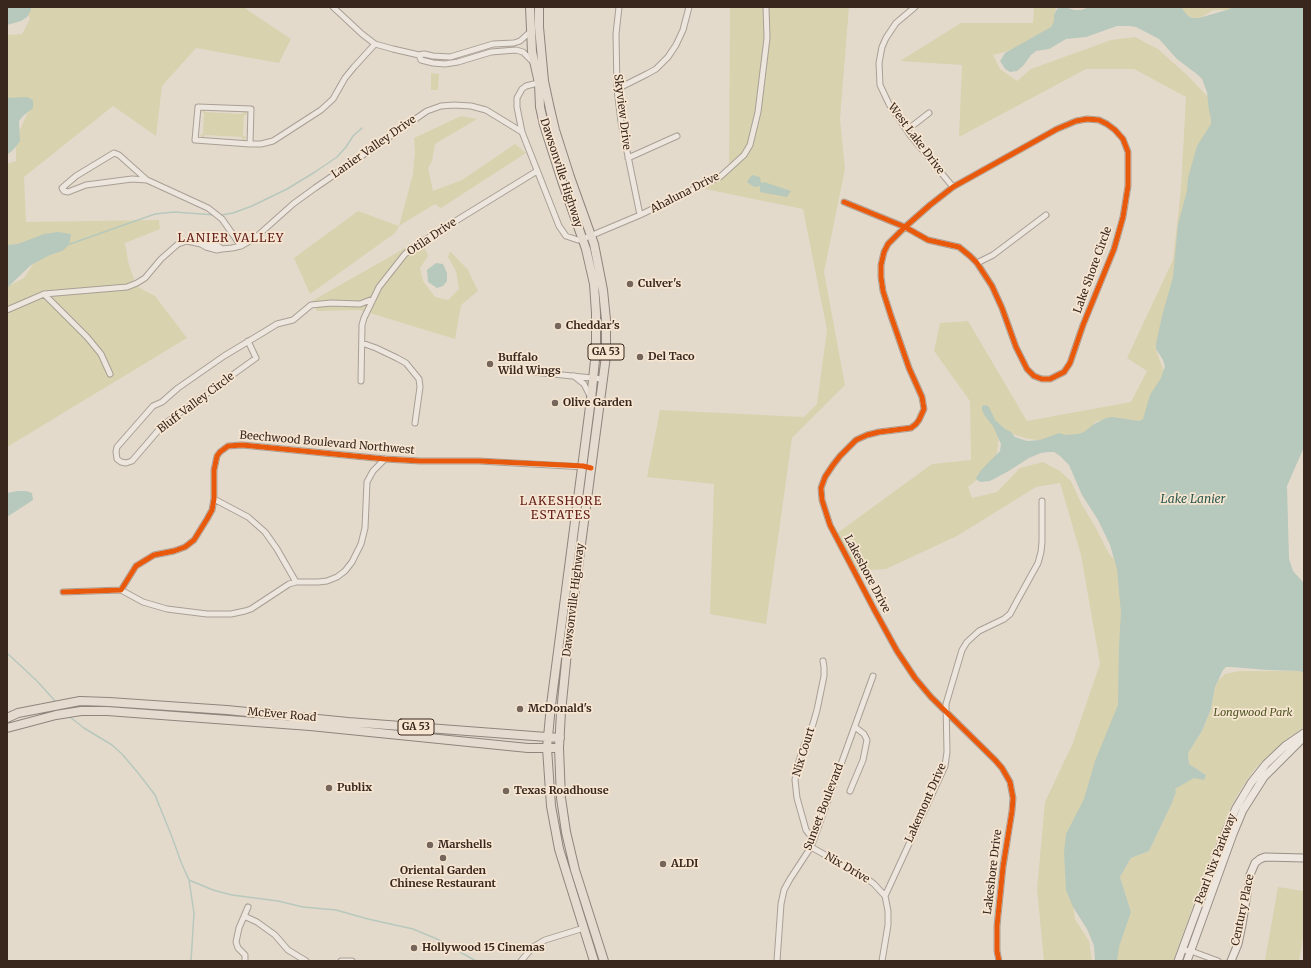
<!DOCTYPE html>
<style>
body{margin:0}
#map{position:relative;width:1311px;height:968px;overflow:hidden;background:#e4dacc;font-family:Merriweather,serif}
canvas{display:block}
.frame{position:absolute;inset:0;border:8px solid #39261d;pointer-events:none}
</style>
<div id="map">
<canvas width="1311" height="968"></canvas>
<div class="frame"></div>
</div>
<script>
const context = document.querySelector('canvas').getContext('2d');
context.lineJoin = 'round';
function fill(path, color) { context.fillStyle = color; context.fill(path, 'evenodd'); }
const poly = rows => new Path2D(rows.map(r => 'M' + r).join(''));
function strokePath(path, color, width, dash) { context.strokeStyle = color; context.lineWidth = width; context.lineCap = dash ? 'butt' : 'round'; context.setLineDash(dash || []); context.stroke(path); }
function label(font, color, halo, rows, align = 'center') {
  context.font = font + ' Merriweather,serif'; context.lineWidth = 3.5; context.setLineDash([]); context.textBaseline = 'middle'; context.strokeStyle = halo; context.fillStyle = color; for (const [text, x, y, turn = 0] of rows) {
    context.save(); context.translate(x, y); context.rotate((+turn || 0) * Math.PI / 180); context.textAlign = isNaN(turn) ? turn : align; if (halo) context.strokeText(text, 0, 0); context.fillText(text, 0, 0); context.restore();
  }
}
fill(poly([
 [25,7,246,7,246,9,291,39,279,63,196,48,162,86,156,136,113,106,24,177,26,222,159,220,160,229,125,243,128,261,136,286,155,296,187,338,7,447,7,287,24,278,36,260,7,250,7,164,16,161,16,138,30,108,7,103,7,35,22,34,30,19],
 [730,7,849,7,840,119,845,169,824,272,845,385,792,438,766,624,710,614,714,484,647,477,660,410,804,417,817,404,827,330,803,209,705,189,729,170],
 [1034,7,1102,7,1072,8,1056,7,1054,25,1031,42,1005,52,993,55,1000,69,1017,81,1031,69,1111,40,1135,37,1158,49,1188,76,1213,102,1216,122,1156,350,1164,372,1143,427,1116,417,1095,422,1081,442,1043,441,1025,438,1006,432,999,434,997,453,986,472,968,487,972,498,997,492,1020,468,1043,462,1060,471,1071,481,1082,505,1096,528,1109,554,1126,572,1127,673,1115,728,1068,869,1075,919,1089,941,1092,961,1044,961,1037,889,1045,802,1072,745,1100,664,1081,555,1060,483,1036,487,957,536,886,569,858,571,836,534,932,464,971,460,970,401,934,351,940,323,968,321,1027,421,1131,402,1147,371,1127,358,1173,260,1181,189,1186,97,1134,69,1086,69,959,137,962,65,900,61,961,23,1033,23],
 [1180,7,1234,7,1232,10,1213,10,1197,20,1181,12],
 [431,73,439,74,438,90,431,90],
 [204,109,205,112,242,114,244,111,247,113,247,115,244,115,243,136,246,137,246,138,242,141,242,137,205,135,203,138,200,135,203,134,204,113,201,112],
 [461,116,477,119,435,144,432,161,428,168,433,191,462,180,515,144,526,153,441,208,435,204,399,226,395,233,310,294,294,258,358,211,399,226,413,174,415,151,414,138],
 [421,239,428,256,420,268,423,281,435,297,448,300,459,289,456,271,448,257,450,251,468,270,478,291,461,305,455,339,360,310,317,311,312,301],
 [1240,671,1300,671,1304,673,1304,727,1288,738,1263,760,1254,770,1239,792,1228,813,1215,846,1173,961,1114,961,1131,912,1120,877,1131,858,1149,851,1171,805,1175,789,1191,779,1206,775,1189,764,1188,753,1202,731,1211,709,1215,687,1218,682,1206,676,1207,674,1219,680,1225,674],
 [1278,887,1304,891,1304,933,1299,961,1265,960]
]), '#d8d2ae');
fill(poly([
 [7,7,31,7,31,10,27,17,21,21,7,25],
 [1060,7,1065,7,1074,10,1081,10,1090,7,1181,7,1187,15,1192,18,1199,18,1230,9,1232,7,1304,7,1304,447,1287,486,1289,559,1293,571,1304,583,1304,673,1300,671,1267,670,1231,667,1226,667,1223,670,1215,687,1211,709,1202,731,1188,753,1189,764,1206,775,1204,780,1194,778,1175,789,1176,792,1171,805,1149,851,1131,858,1120,877,1131,912,1119,947,1117,961,1095,961,1094,946,1087,929,1073,907,1066,890,1064,853,1066,834,1084,799,1095,761,1118,705,1119,646,1121,613,1117,569,1110,545,1098,520,1082,495,1069,465,1060,456,1054,452,1048,452,1041,453,1029,458,1007,472,990,481,981,482,977,480,976,478,982,469,1000,451,1001,444,993,426,985,416,982,410,982,406,986,405,989,407,995,420,1005,429,1011,432,1015,437,1027,441,1040,440,1059,433,1065,435,1078,434,1084,432,1094,424,1106,418,1113,417,1139,421,1143,419,1150,395,1161,378,1165,366,1163,360,1156,349,1156,344,1162,316,1173,277,1178,224,1187,191,1188,178,1197,146,1211,124,1211,118,1209,111,1207,92,1202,79,1198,75,1177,59,1159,39,1136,27,1130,26,1117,26,1086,37,1066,39,1049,49,1036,51,1031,55,1023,66,1017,71,1010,72,1005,69,1000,61,1005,53,1051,27,1054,21,1054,15,1057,9],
 [27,97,33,100,33,108,23,116,19,121,20,141,14,149,7,155,7,98],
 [752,175,760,177,761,183,764,182,791,191,787,197,760,192,760,186,754,187,747,182],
 [58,232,71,234,69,245,62,251,50,255,31,265,7,288,7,245,18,244,44,234],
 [436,263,443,264,447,273,447,281,443,286,437,288,428,282,427,270],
 [18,491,26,491,32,493,33,500,7,517,7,493]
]), '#b7c8bc');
strokePath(poly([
 [221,215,233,213,252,206,287,189,315,172,337,157,346,147,353,136,362,128],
 [70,244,155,214,174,212,215,215],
 [7,653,37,681,56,702],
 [70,717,84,728,112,745,122,754,139,774,155,795,172,837,181,862,189,880,194,913,191,961],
 [189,880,213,890,232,895,278,901,303,907,336,910,368,919,413,929,437,939,476,961]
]), '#b7c8bc', 1.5);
const street = poly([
 [333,7,362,34,375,44,393,49,419,55,424,54,433,56,450,57,493,44,514,43,520,41,530,32],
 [619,7,616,34,617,89,621,122,640,215],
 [915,7,896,23,886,38,882,47,879,63,880,85,889,104,910,135,953,187],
 [419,55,421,60,433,63,445,64,458,62,491,52,516,50,523,52,534,63],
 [542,82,526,86,522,89,517,98,517,107,522,132,559,226,566,236,578,240,583,239,640,215,721,176,744,155,750,145,758,112,767,38,766,7],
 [617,89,647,74,656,69,668,57,676,45,683,30,689,7],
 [907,130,929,113],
 [250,144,251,109,198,107,195,140,250,144,261,144,273,141,321,110,333,99,345,78,354,67,375,44],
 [628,158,677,136],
 [147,180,132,179,86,185,68,192,64,191,62,188,76,176,114,153,119,155,147,180,208,208,222,219,241,246],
 [844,202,905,227,928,240,959,247,970,256,977,263,992,286,1002,308,1016,347,1027,369,1034,376,1042,379,1050,379,1064,372,1070,363,1083,325,1114,249,1123,217,1128,186,1128,152,1123,139,1115,130,1107,124,1099,120,1087,119,1076,121,1057,129,953,187,930,205,905,227,888,244,884,252,881,265,881,277,883,291,891,316,909,368,922,397,924,409,919,420,916,424,911,428,879,432,867,435,856,440,840,456,833,465,825,477,821,488,822,500,830,525,875,611,897,651,915,678,931,697,995,760,1002,768,1010,782,1013,798,1012,811,1003,867,997,926,997,951,999,961],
 [222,249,232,248,241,246,255,238,293,204,315,188,427,111,441,106,454,105,471,106,486,110,522,132],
 [977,263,993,255,1046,215],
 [44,294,87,337,101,354,110,374],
 [7,310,44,294,127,287,137,283,145,278,161,259,178,244,187,241,201,244,206,247,217,250,222,249,218,246,206,243,201,244],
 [248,341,256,358,163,425,132,461,126,463,121,462,117,459,116,452,117,447,153,406,162,402,178,388,224,356,264,332,277,324,293,320,311,305,331,303,360,304,373,299],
 [362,343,376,348,397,358,406,363,419,379,420,387,415,423],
 [533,372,602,379],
 [574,376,584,384,590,396],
 [361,381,362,325,364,318,379,287,405,254,415,246,537,171],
 [214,499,248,517,265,532,277,549,296,582],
 [121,590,143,602,167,609,207,614,231,614,245,611,251,609,289,584,296,582,318,582,327,581,337,577,345,571,352,562,361,544,365,528,367,482,373,471,385,459],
 [63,592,121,590,136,566,154,555,174,551,185,547,194,540,207,519,212,510,214,499,214,470,217,456,220,452,228,446,242,445,385,459,420,461,479,461,585,467],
 [850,791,863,760,867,740,864,734,855,727],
 [813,839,806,830,797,798,795,780,797,768,803,748,813,724,817,710,824,676,824,667,823,661],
 [811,847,866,878,874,884,885,896,888,911,888,925,882,961],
 [885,896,945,766,947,752,946,704,962,650,967,642,979,631,1004,619,1010,614,1017,601,1038,563,1041,552,1042,542,1042,501],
 [244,916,257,922,275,935,288,950,306,961],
 [1182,950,1191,951,1218,961],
 [245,961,245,955,238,948,236,942,239,928,248,907],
 [341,961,352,961],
 [521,961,533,947,545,940,584,928],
 [777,961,781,904,784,890,790,879,811,847,873,676]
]);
const secondary = poly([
 [1178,961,1226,831,1236,808,1251,783,1266,764,1285,746,1304,733],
 [1187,961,1233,834,1243,810,1264,777,1303,738],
 [1231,961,1238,944,1242,925,1250,875,1255,863,1260,859,1265,857,1304,858]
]);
const primary = poly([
 [530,7,532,52,539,83,540,107,544,125,562,181,586,249,594,284,596,313,596,350,591,399,551,705,547,748,551,806,559,849,594,961],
 [539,7,539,27,544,81,550,109,555,130,570,177,594,244,603,290,606,320,606,356,568,642,561,712,559,748,561,798,566,832,575,870,604,961],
 [7,718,18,713,80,701,109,702,227,710,348,722,560,738],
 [7,728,56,715,81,711,107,711,310,726,528,748,559,748]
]);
strokePath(street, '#a99f95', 7);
strokePath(secondary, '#998f85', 9);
strokePath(primary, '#8f857c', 10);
strokePath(street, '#ece6de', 5);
strokePath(secondary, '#ece6de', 7);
strokePath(primary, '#e5dbcf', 8);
strokePath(poly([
 [844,202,905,227,928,240,959,247,970,256,977,263,992,286,1002,308,1016,347,1027,369,1034,376,1042,379,1050,379,1064,372,1070,363,1083,325,1114,249,1123,217,1128,186,1128,152,1123,139,1115,130,1107,124,1099,120,1087,119,1076,121,1057,129,953,187,930,205,905,227,888,244,884,252,881,265,881,277,883,291,891,316,909,368,922,397,924,409,919,420,916,424,911,428,879,432,867,435,856,440,840,456,833,465,825,477,821,488,822,500,830,525,875,611,897,651,915,678,931,697,995,760,1002,768,1010,782,1013,798,1012,811,1003,867,997,926,997,951,999,961],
 [63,592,121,590,136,566,154,555,174,551,185,547,194,540,207,519,212,510,214,499,214,470,217,456,220,452,228,446,242,445,385,459,420,461,479,461,583,466,591,468]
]), '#e8590c', 5);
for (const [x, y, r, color] of [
 [630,284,4,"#75655a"],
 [558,326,4,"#75655a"],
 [640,357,4,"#75655a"],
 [490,364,4,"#75655a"],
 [555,403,4,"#75655a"],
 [520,709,4,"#75655a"],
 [329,788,4,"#75655a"],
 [506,791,4,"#75655a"],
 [430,845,4,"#75655a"],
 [443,858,4,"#75655a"],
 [663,864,4,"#75655a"],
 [414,948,4,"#75655a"]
]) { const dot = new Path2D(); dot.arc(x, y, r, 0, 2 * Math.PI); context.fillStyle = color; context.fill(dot); strokePath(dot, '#f6e6d1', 1.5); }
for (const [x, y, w] of [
 [606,352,36],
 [416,727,36]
]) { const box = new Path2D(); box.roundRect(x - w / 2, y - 8, w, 16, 3); context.fillStyle = '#f6e6d1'; context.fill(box); strokePath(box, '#39261d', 1); }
label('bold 10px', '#39261d', null, [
 ["GA 53",606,352],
 ["GA 53",416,727]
]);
label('11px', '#39261d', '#f6e6d1', [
 ["Skyview Drive",622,112,83],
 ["West Lake Drive",916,139,53],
 ["Lanier Valley Drive",374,147,-35],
 ["Dawsonville Highway",561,173,72],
 ["Ahaluna Drive",685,193,-27],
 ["Otila Drive",432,237,-34],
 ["Lake Shore Circle",1093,270,-70],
 ["Bluff Valley Circle",196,403,-37],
 ["Beechwood Boulevard Northwest",327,443,5],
 ["Lakeshore Drive",867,574,62],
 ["Dawsonville Highway",574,600,-83],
 ["McEver Road",282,715,5],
 ["Nix Court",804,752,-73],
 ["Lakemont Drive",926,803,-66],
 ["Sunset Boulevard",824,807,-69],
 ["Pearl Nix Parkway",1216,859,-69],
 ["Nix Drive",847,868,30],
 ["Lakeshore Drive",993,872,-83],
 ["Century Place",1243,910,-78]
]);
label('bold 11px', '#39261d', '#f6e6d1', [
 ["Culver's",638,284],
 ["Cheddar's",566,326],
 ["Del Taco",648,357],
 ["Buffalo",498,358],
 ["Wild Wings",498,371],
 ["Olive Garden",563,403],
 ["McDonald's",528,709],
 ["Publix",337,788],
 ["Texas Roadhouse",514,791],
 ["Marshells",438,845],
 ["ALDI",671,864],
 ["Oriental Garden",443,871,"center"],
 ["Chinese Restaurant",443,884,"center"],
 ["Hollywood 15 Cinemas",422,948]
], 'left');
label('italic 11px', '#505623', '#f6e6d1', [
 ["Longwood Park",1253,713]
]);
context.letterSpacing = '1px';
label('12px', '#67201b', '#f6e6d1', [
 ["LANIER VALLEY",231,239],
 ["LAKESHORE",561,502],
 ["ESTATES",561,516]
]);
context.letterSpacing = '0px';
label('italic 12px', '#2c594f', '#f6e6d1', [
 ["Lake Lanier",1193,500]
]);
</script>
